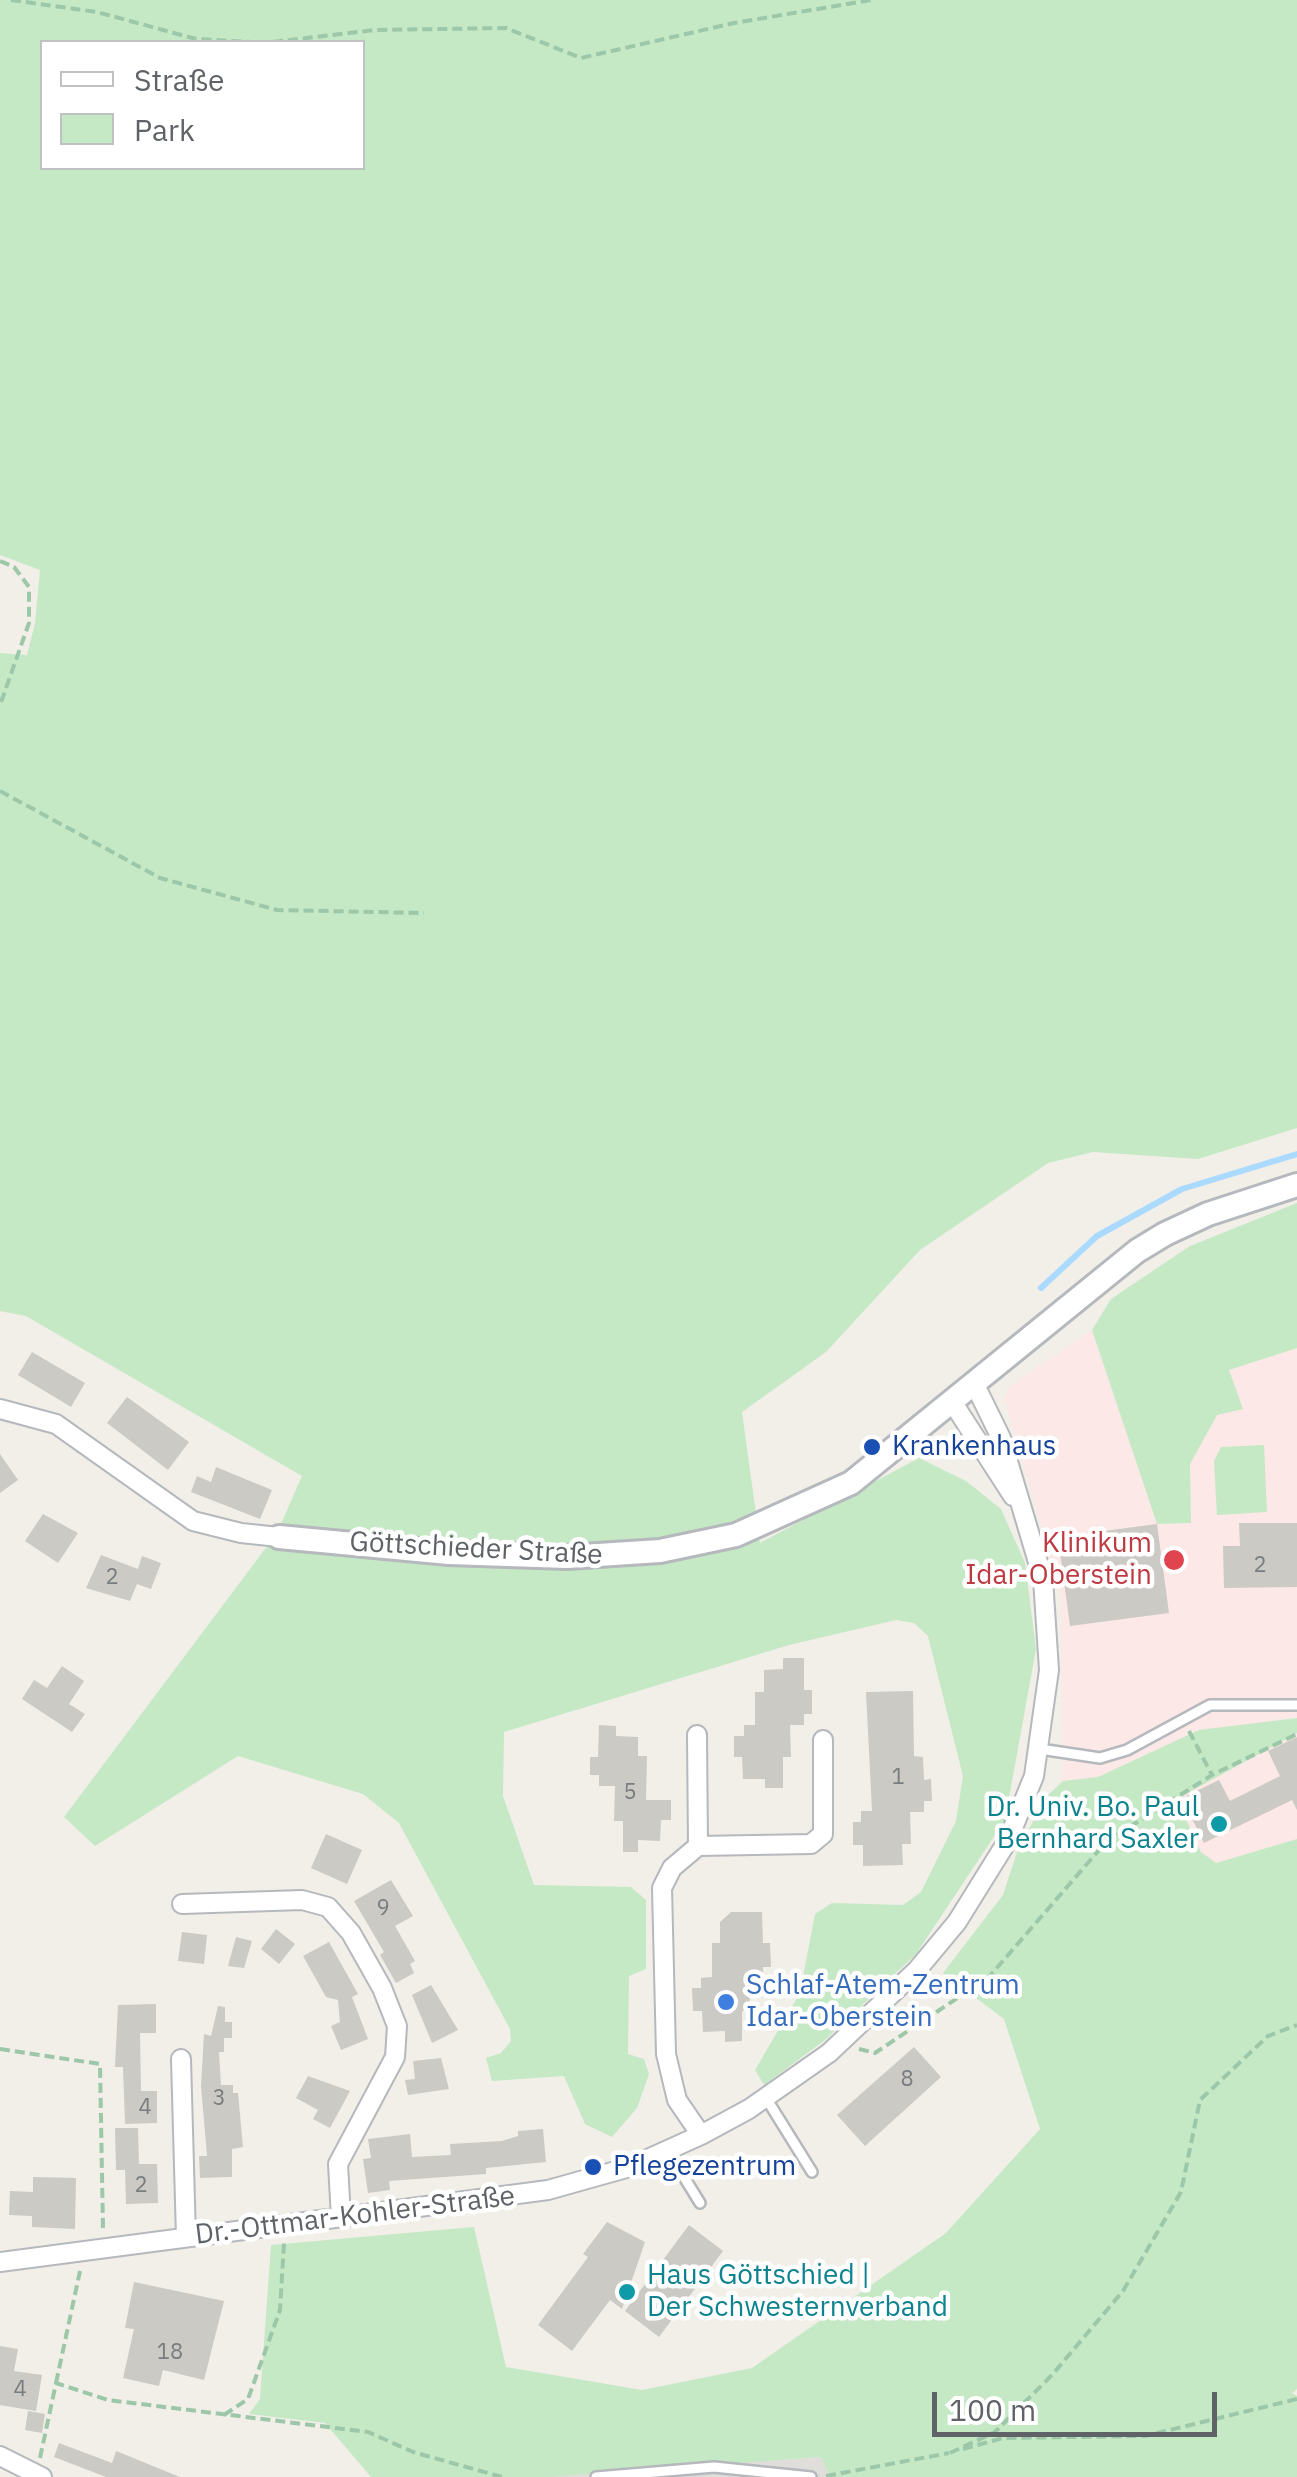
<!DOCTYPE html>
<meta charset="utf-8">
<style>
body{margin:0}
#map{position:relative;width:1297px;height:2477px;overflow:hidden;background:#f1efe8;font-family:"IBM Plex Sans",sans-serif}
canvas{display:block}
.legend{position:absolute;left:40px;top:40px;width:325px;height:130px;box-sizing:border-box;background:#fff;border:2px solid #bfc1c3;margin:0;padding:12px 18px;list-style:none;font-size:30px;color:#5f6368}
.legend li{display:flex;align-items:center;gap:20px;height:50px}
.legend b{width:50px;border:2px solid #bfc1c3}
.scale{position:absolute;left:932px;top:2392px;width:285px;height:45px;box-sizing:border-box;border:5px solid #5f6368;border-top:0;padding-left:12px;font-size:30px;line-height:35px;white-space:nowrap;color:#5f6368;-webkit-text-stroke:8px #fff;paint-order:stroke}
</style>
<div id="map">
<canvas width="1297" height="2477"></canvas>
<ul class="legend">
<li><b style="height:12px;background:#fff"></b>Straße</li>
<li><b style="height:28px;background:#c5e8c5"></b>Park</li>
</ul>
<div class="scale">100 m</div>
</div>
<script>
const context = document.querySelector('canvas').getContext('2d');
context.lineJoin = 'round';
function fill(path, color) { context.fillStyle = color; context.fill(path, 'evenodd'); }
const poly = rows => new Path2D(rows.map(r => 'M' + r).join(''));
function strokePath(path, color, width, dash) { context.strokeStyle = color; context.lineWidth = width; context.lineCap = dash ? 'butt' : 'round'; context.setLineDash(dash || []); context.stroke(path); }
function label(font, color, halo, rows, align = 'center') {
  context.font = font + ' "IBM Plex Sans",sans-serif'; context.lineWidth = 9; context.setLineDash([]); context.textBaseline = 'middle'; context.strokeStyle = halo; context.fillStyle = color; for (const [text, x, y, turn = 0] of rows) {
    context.save(); context.translate(x, y); context.rotate((+turn || 0) * Math.PI / 180); context.textAlign = isNaN(turn) ? turn : align; if (halo) context.strokeText(text, 0, 0); context.fillText(text, 0, 0); context.restore();
  }
}
fill(poly([
 [821,2457,830,2477,548,2477,551,2475]
]), '#e0deda');
fill(poly([
 [1092,1330,1157,1524,1191,1523,1190,1464,1217,1415,1228,1370,1297,1348,1297,1718,1278,1719,1141,1759,1098,1777,1063,1781,1061,1595,1004,1397,1010,1386],
 [1297,1733,1297,1839,1216,1863,1201,1852,1176,1799]
]), '#fce8e6');
fill(poly([
 [0,0,1297,0,1297,1128,1198,1159,1093,1152,1048,1163,920,1250,826,1352,742,1412,760,1543,919,1458,966,1481,1001,1509,1025,1563,1036,1649,1005,1820,916,1954,825,2040,764,2085,755,2070,800,1993,815,1914,832,1903,903,1905,921,1892,956,1821,963,1776,928,1636,914,1623,896,1620,789,1645,504,1732,503,1796,534,1885,631,1887,646,1900,646,1969,629,1976,628,2054,644,2059,649,2074,637,2108,612,2137,585,2124,564,2076,492,2081,486,2058,501,2053,511,2041,510,2029,399,1823,363,1794,238,1756,95,1846,64,1817,277,1533,302,1476,26,1316,0,1311,0,653,27,655,35,623,40,570,0,555],
 [42,42,362,42,362,168,42,168],
 [1297,1203,1297,1348,1229,1370,1243,1409,1217,1415,1190,1464,1191,1523,1157,1524,1092,1330,1111,1299,1190,1246],
 [1264,1445,1267,1512,1217,1515,1214,1461,1221,1447],
 [1297,1718,1297,1733,1177,1799,1201,1852,1216,1863,1297,1839,1297,2389,1292,2393,1297,2396,1297,2477,830,2477,821,2457,548,2477,371,2477,325,2423,249,2414,260,2399,271,2245,474,2227,506,2367,642,2390,752,2368,946,2233,1040,2129,1004,2019,943,1973,1003,1895,1018,1849,1047,1796,1063,1781,1098,1777,1199,1730]
]), '#c5e8c5');
strokePath(poly([
 [1041,1288,1097,1236,1182,1189,1297,1154]
]), '#aadaff', 6);
fill(poly([
 [32,1352,85,1383,71,1407,18,1375],
 [127,1397,189,1442,168,1470,107,1423],
 [0,1454,18,1480,0,1493],
 [216,1467,272,1490,260,1519,191,1492,197,1476,211,1482],
 [43,1514,78,1533,58,1563,25,1541],
 [1239,1523,1297,1523,1297,1587,1224,1588,1223,1546,1240,1546],
 [1157,1524,1169,1613,1070,1626,1058,1537],
 [101,1555,138,1569,142,1556,161,1563,151,1589,137,1584,130,1601,86,1588],
 [783,1658,804,1658,804,1690,812,1690,812,1714,804,1714,804,1725,790,1725,791,1757,783,1757,783,1788,765,1788,765,1779,743,1779,742,1757,734,1757,734,1736,744,1736,744,1725,755,1725,755,1692,764,1692,764,1670,783,1669],
 [62,1666,84,1681,69,1704,85,1714,72,1732,22,1699,34,1680,47,1688],
 [913,1691,914,1756,923,1757,924,1780,931,1779,932,1801,924,1801,924,1812,910,1812,911,1844,902,1844,903,1865,863,1866,863,1845,853,1845,853,1822,861,1822,861,1811,872,1811,866,1692],
 [599,1725,616,1726,616,1736,638,1737,638,1756,647,1756,646,1800,671,1800,671,1820,661,1820,660,1841,638,1840,638,1852,623,1852,623,1821,614,1821,615,1786,599,1786,599,1775,590,1775,590,1757,598,1757],
 [1297,1737,1297,1810,1292,1800,1204,1843,1182,1798,1219,1780,1230,1801,1280,1776,1268,1751],
 [326,1834,362,1850,347,1884,311,1868],
 [391,1880,413,1916,395,1926,415,1961,410,1964,414,1973,396,1983,380,1955,384,1952,354,1901],
 [731,1912,762,1912,763,1943,770,1943,771,1967,763,1967,763,1978,749,1978,750,2011,742,2011,742,2041,725,2042,725,2031,703,2032,702,2011,693,2011,692,1988,701,1988,701,1978,712,1977,712,1943,720,1943,720,1922],
 [276,1929,295,1944,279,1964,261,1949],
 [182,1932,207,1935,204,1964,178,1961],
 [236,1937,252,1941,244,1968,228,1966],
 [329,1942,358,1994,352,1997,368,2039,341,2050,331,2026,340,2022,338,2000,326,1997,303,1956],
 [431,1985,458,2030,432,2043,412,1995],
 [156,2004,156,2033,140,2033,141,2091,157,2091,157,2123,125,2124,123,2067,115,2067,118,2005],
 [218,2006,225,2007,225,2022,232,2022,232,2038,224,2038,224,2052,219,2052,221,2085,233,2085,233,2093,238,2093,243,2147,232,2149,232,2177,200,2178,199,2156,207,2156,201,2086,204,2034,211,2036],
 [914,2047,941,2077,865,2146,837,2115],
 [441,2058,449,2089,408,2095,405,2080,415,2079,413,2061],
 [308,2076,350,2091,330,2128,313,2119,318,2110,296,2098],
 [115,2128,138,2128,139,2164,157,2164,158,2203,126,2204,125,2170,116,2170],
 [543,2129,546,2162,486,2168,486,2174,389,2181,390,2190,368,2193,363,2159,371,2158,368,2139,410,2134,412,2157,451,2155,450,2144,502,2141,518,2136,518,2131],
 [33,2177,76,2178,75,2229,32,2227,32,2216,9,2215,10,2191,33,2192],
 [607,2222,645,2242,622,2309,610,2300,572,2351,538,2325,588,2257,583,2254],
 [689,2225,723,2251,659,2337,625,2311],
 [134,2282,224,2301,204,2380,163,2370,159,2386,123,2378,134,2329,125,2328],
 [0,2346,18,2349,14,2371,42,2375,36,2411,0,2405],
 [28,2411,45,2414,42,2433,25,2430],
 [59,2443,112,2463,116,2451,180,2477,106,2477,54,2457]
]), '#cccac5');
const service = poly([
 [1040,1749,1100,1758,1127,1750,1210,1705,1297,1705],
 [766,2098,812,2172],
 [668,2151,700,2203],
 [596,2477,714,2467,811,2477]
]);
const minor = poly([
 [953,1403,1013,1496],
 [0,1409,56,1424,193,1521,241,1533,279,1537],
 [697,1735,698,1846],
 [182,1904,302,1900,328,1907,351,1933,382,1988,397,2026,395,2057,338,2164,341,2218],
 [181,2059,186,2237],
 [701,2135,677,2100,666,2054,662,1888,672,1868,698,1846,811,1844,823,1834,823,1740],
 [0,2262,548,2190,630,2167,701,2135,749,2109,829,2053,917,1970,957,1922,1008,1840,1034,1776,1049,1670,1043,1579,1001,1438,975,1385],
 [0,2456,42,2477]
]);
const tertiary = poly([
 [279,1537,449,1553,567,1557,660,1551,736,1535,851,1483,1137,1251,1165,1234,1208,1214,1297,1185]
]);
strokePath(service, '#b5b8bc', 14);
strokePath(minor, '#b5b8bc', 22);
strokePath(tertiary, '#b5b8bc', 28);
strokePath(poly([
 [11,0,97,12,196,39,252,42],
 [273,42,375,30,506,28,581,58,734,23,871,0],
 [0,561,14,567,29,587,29,623,0,705],
 [0,791,160,878,277,910,424,913],
 [1189,1731,1212,1775],
 [0,2049,100,2064,103,2229],
 [859,2049,875,2053,989,1977,1106,1842,1212,1775,1297,1734],
 [56,2383,80,2271],
 [224,2415,248,2399,280,2310,284,2243],
 [963,2449,1003,2438,1145,2436,1297,2399],
 [950,2453,995,2432,1052,2375,1123,2291,1181,2192,1200,2100,1268,2036,1297,2025],
 [40,2458,56,2383,108,2400,368,2432,413,2452,502,2477],
 [826,2476,949,2453]
]), '#9cc7a9', 4, [10, 5]);
strokePath(service, '#fff', 9);
strokePath(minor, '#fff', 18);
strokePath(tertiary, '#fff', 22);
for (const [x, y, r, color] of [
 [872,1447,10,"#1a4fb4"],
 [1174,1560,12,"#e0444e"],
 [1219,1824,10,"#0f9aa8"],
 [726,2002,10,"#3f7fe0"],
 [593,2167,10,"#1a4fb4"],
 [627,2292,10,"#0f9aa8"]
]) { const dot = new Path2D(); dot.arc(x, y, r, 0, 2 * Math.PI); context.fillStyle = color; context.fill(dot); strokePath(dot, '#fff', 4); }
label('22px', '#7a7d7f', null, [
 ["2",1260,1566],
 ["2",112,1578],
 ["1",898,1778],
 ["5",630,1793],
 ["9",383,1909],
 ["8",907,2080],
 ["3",219,2099],
 ["4",145,2108],
 ["2",141,2186],
 ["18",170,2353],
 ["4",20,2390]
]);
label('28px', '#164399', '#fff', [
 ["Krankenhaus",892,1447],
 ["Pflegezentrum",613,2167]
], 'left');
label('28px', '#be3a42', '#fff', [
 ["Klinikum",1152,1544],
 ["Idar-Oberstein",1152,1576]
], 'right');
label('28px', '#5f6368', '#fff', [
 ["Göttschieder Straße",476,1549,3],
 ["Dr.-Ottmar-Kohler-Straße",355,2216,-7]
]);
label('28px', '#0d838f', '#fff', [
 ["Dr. Univ. Bo. Paul",1199,1808],
 ["Bernhard Saxler",1199,1840],
 ["Haus Göttschied |",647,2276,"left"],
 ["Der Schwesternverband",647,2308,"left"]
], 'right');
label('28px', '#366cbe', '#fff', [
 ["Schlaf-Atem-Zentrum",746,1986],
 ["Idar-Oberstein",746,2018]
], 'left');
</script>
